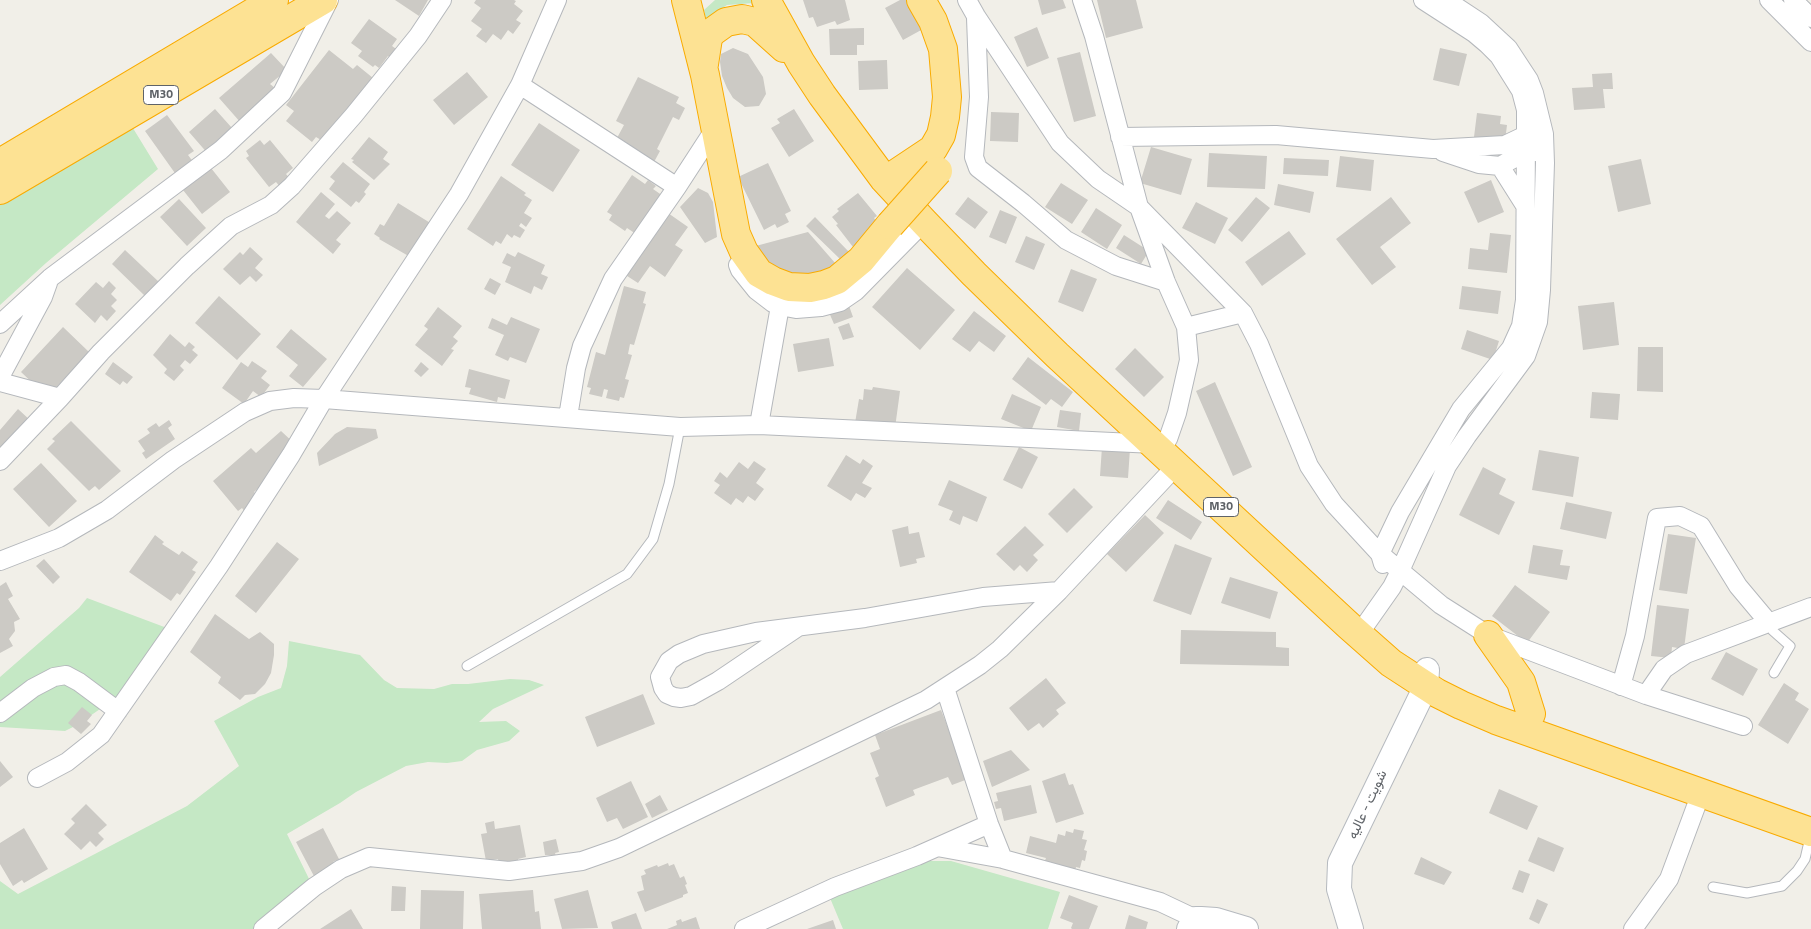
<!DOCTYPE html>
<meta charset="utf-8">
<style>
body{margin:0}
canvas{display:block;background:#f1efe8}
</style>
<canvas width="1811" height="929"></canvas>
<script>
const context = document.querySelector('canvas').getContext('2d');
context.lineJoin = 'round';
function fill(path, color) { context.fillStyle = color; context.fill(path, 'evenodd'); }
const poly = rows => new Path2D(rows.map(r => 'M' + r).join(''));
function strokePath(path, color, width, dash) { context.strokeStyle = color; context.lineWidth = width; context.lineCap = dash ? 'butt' : 'round'; context.setLineDash(dash || []); context.stroke(path); }
function label(font, color, halo, rows, align = 'center') {
  context.font = font + ' "Titillium Web",Vazirmatn,sans-serif'; context.lineWidth = 4.5; context.setLineDash([]); context.textBaseline = 'middle'; context.strokeStyle = halo; context.fillStyle = color; for (const [text, x, y, turn = 0] of rows) {
    context.save(); context.translate(x, y); context.rotate((+turn || 0) * Math.PI / 180); context.textAlign = isNaN(turn) ? turn : align; if (halo) context.strokeText(text, 0, 0); context.fillText(text, 0, 0); context.restore();
  }
}
fill(poly([
 [715,0,752,0,754,3,727,5,706,19,704,10],
 [109,89,158,169,46,263,0,305,0,175],
 [87,598,175,631,143,659,126,691,77,725,65,731,0,727,0,677,79,608],
 [289,641,360,655,384,680,397,688,434,689,452,684,468,684,510,679,529,680,544,685,493,709,479,722,506,721,520,731,509,741,477,750,462,761,447,763,428,762,406,766,356,792,340,803,287,834,314,889,277,929,0,929,0,881,18,894,187,806,239,766,214,721,258,697,281,688,287,666],
 [929,861,951,861,1060,892,1048,929,843,929,830,898]
]), '#c5e8c5');
fill(poly([
 [395,0,428,0,419,16],
 [476,0,514,0,516,1,514,4,523,11,516,20,521,23,513,34,508,30,501,40,493,34,486,43,476,36,482,29,471,21,481,8,474,3],
 [803,0,845,0,850,20,837,25,835,21,817,27,813,17,809,18],
 [900,0,907,0,923,29,903,40,885,8],
 [1038,0,1063,0,1066,8,1042,15],
 [1097,0,1136,0,1143,28,1106,38],
 [369,19,397,39,392,46,399,51,393,60,388,56,379,68,375,65,373,67,358,56,362,51,351,43],
 [1037,27,1049,58,1027,67,1014,37],
 [864,28,864,45,857,45,857,55,830,55,829,29],
 [733,48,748,54,763,77,766,94,759,106,745,107,733,98,727,88,722,76,720,62,721,54],
 [1440,48,1467,54,1459,86,1433,80],
 [329,50,353,69,357,65,373,78,330,132,329,131,321,140,316,137,312,142,286,121,294,111,286,105],
 [1080,52,1096,116,1074,122,1057,58],
 [271,53,287,70,270,84,275,88,241,123,219,98],
 [887,60,888,89,859,90,858,61],
 [467,72,488,97,454,125,433,100],
 [1612,73,1613,89,1603,89,1605,108,1574,110,1572,88,1593,87,1592,74],
 [638,77,679,97,676,103,685,108,679,120,673,117,657,149,660,151,654,162,624,150,627,143,617,138,624,125,616,121],
 [215,109,232,128,219,140,222,143,209,155,189,132],
 [794,109,814,141,789,157,771,128,780,123,777,119],
 [991,112,1019,113,1018,142,990,141],
 [1477,113,1501,116,1500,124,1507,125,1505,141,1474,137],
 [167,115,194,151,188,155,194,163,177,176,145,131],
 [539,123,580,150,553,192,511,165],
 [369,137,388,152,383,159,390,164,374,180,352,162,354,160,351,159],
 [260,140,264,145,270,140,293,168,286,174,291,180,281,188,276,182,269,187,246,158,249,156,246,151],
 [1151,147,1192,159,1181,195,1140,183],
 [1209,153,1267,156,1265,189,1207,187],
 [1340,156,1374,160,1371,191,1336,187],
 [1284,158,1329,160,1328,176,1283,174],
 [1641,159,1651,204,1618,212,1608,166],
 [343,162,370,184,364,192,366,194,359,203,356,201,351,207,329,189,335,181,330,177],
 [768,163,791,211,785,214,789,222,777,228,775,224,764,230,738,177],
 [211,168,230,192,202,214,183,190],
 [632,175,645,184,648,180,656,186,653,189,666,198,639,236,627,228,625,231,609,220,612,215,607,212],
 [501,176,526,193,524,195,532,200,524,213,532,218,526,227,521,223,519,226,525,230,520,238,514,235,512,238,507,234,501,244,496,241,493,246,467,229],
 [1491,180,1504,212,1478,223,1464,192],
 [1061,183,1088,200,1072,224,1045,207],
 [1278,184,1314,192,1310,213,1274,205],
 [698,188,708,193,713,202,717,237,705,243,680,207],
 [321,192,335,204,325,216,329,219,337,211,351,223,336,240,341,244,333,254,296,222],
 [858,193,877,216,874,218,877,222,868,230,873,236,863,238,853,247,836,225,838,224,832,217,839,211,837,209],
 [968,197,988,212,975,229,955,214],
 [1256,197,1270,208,1242,242,1228,230],
 [1391,197,1411,223,1380,247,1396,267,1372,285,1336,239],
 [179,199,206,228,187,246,160,217],
 [1196,202,1228,218,1215,244,1182,228],
 [398,203,432,224,412,258,379,239,380,238,374,234,380,224,384,226],
 [1096,208,1122,225,1107,249,1081,232],
 [1000,210,1017,217,1006,244,989,237],
 [668,213,688,227,675,245,683,250,665,277,650,266,638,283,624,274],
 [815,217,849,252,841,260,806,226],
 [1289,231,1306,254,1262,286,1245,262],
 [808,232,836,264,828,272,791,280,770,269,752,247],
 [1490,233,1511,235,1507,273,1468,269,1470,248,1488,250],
 [1124,235,1149,251,1141,264,1116,248],
 [1026,236,1045,244,1034,270,1015,262],
 [250,247,263,259,255,268,263,275,256,282,250,276,240,285,223,269,240,252,243,255],
 [125,250,159,282,145,296,112,264],
 [518,252,545,265,541,274,548,277,542,290,534,286,531,294,505,282,511,267,502,263,507,253,515,257],
 [907,268,955,310,920,350,872,307],
 [1071,269,1097,279,1083,312,1058,302],
 [490,278,501,284,495,295,484,289],
 [109,281,116,288,111,294,117,300,111,306,116,311,107,321,101,315,95,323,75,304,96,282,103,288],
 [624,286,646,292,643,303,646,304,634,345,630,344,628,354,632,355,625,379,629,380,624,398,620,397,619,401,606,398,608,390,604,389,602,397,589,394,591,388,587,387,596,352,605,355],
 [1462,286,1501,291,1498,314,1459,309],
 [219,296,261,334,237,360,195,323],
 [1614,302,1619,345,1583,350,1578,306],
 [848,303,853,317,834,324,828,310],
 [438,307,462,326,453,337,458,341,451,349,454,350,442,366,415,345,428,329,424,326],
 [974,311,1006,336,994,352,979,341,970,352,952,339],
 [511,317,540,329,526,363,510,357,508,361,495,355,504,335,488,328,492,318,507,325],
 [849,323,854,337,843,340,838,327],
 [63,327,89,352,51,393,39,389,21,372],
 [291,329,327,359,303,387,289,376,298,365,276,347],
 [1467,330,1499,341,1493,360,1461,349],
 [170,334,185,347,189,342,195,347,192,350,198,355,190,364,185,360,180,366,184,370,174,381,164,373,167,369,153,355],
 [829,338,834,366,798,372,793,344],
 [1638,347,1663,347,1663,392,1637,391],
 [1135,348,1164,377,1144,397,1115,369],
 [1028,357,1073,392,1062,407,1051,399,1046,405,1012,379],
 [252,361,267,371,261,378,270,385,261,397,253,391,244,404,222,388,241,362,248,367],
 [113,362,133,377,127,384,123,381,120,385,105,374],
 [421,362,429,369,421,377,414,371],
 [469,369,510,380,505,399,498,397,497,402,469,394,471,388,465,387],
 [1215,382,1252,467,1233,476,1196,391],
 [873,387,900,391,895,428,855,423,859,399,863,400,864,389,872,390],
 [1592,392,1620,394,1618,420,1590,418],
 [1012,394,1041,407,1031,431,1001,419],
 [18,409,31,421,0,456,0,430],
 [1060,410,1081,413,1079,431,1057,427],
 [169,420,172,425,168,428,175,439,146,459,142,453,145,451,138,441,150,433,147,429,156,423,159,427],
 [71,421,121,471,99,490,95,486,89,491,47,449,55,441,52,439],
 [347,427,376,429,378,438,319,466,317,453,335,434],
 [281,431,295,444,279,457,282,460,270,470,274,474,254,492,260,499,245,512,242,508,238,511,213,481,251,448,256,453],
 [1019,447,1038,457,1022,489,1003,480],
 [1102,447,1130,449,1128,478,1100,476],
 [1539,450,1579,457,1573,497,1532,490],
 [846,455,860,464,863,459,873,466,862,483,872,488,865,498,856,493,851,501,827,486],
 [754,461,766,469,756,483,764,489,755,501,748,496,743,503,736,498,731,505,714,493,720,485,714,481,720,472,727,478,739,462,748,469],
 [41,463,77,501,49,527,13,489],
 [1483,467,1506,479,1499,494,1515,502,1499,535,1459,515],
 [949,480,987,497,977,522,963,516,960,525,949,520,953,511,938,505],
 [1074,488,1093,507,1067,533,1048,514],
 [1168,500,1202,522,1191,540,1156,518],
 [1566,502,1612,512,1606,539,1560,529],
 [1145,515,1164,533,1126,572,1107,554],
 [908,526,909,534,919,532,925,557,916,559,917,563,900,567,892,530],
 [1025,526,1044,545,1033,555,1038,560,1027,572,1020,565,1014,571,996,554],
 [1668,534,1696,538,1687,594,1659,590],
 [155,535,164,542,162,544,179,555,182,551,198,562,192,570,196,572,180,595,177,593,171,601,129,572],
 [277,542,299,559,256,613,235,596],
 [1175,544,1212,558,1191,615,1153,601],
 [1533,545,1563,550,1560,565,1570,566,1567,580,1528,573],
 [44,559,60,577,53,584,36,566],
 [1230,577,1278,592,1270,619,1221,603],
 [6,582,13,596,8,599,20,619,14,622,15,631,9,639,13,646,0,653,0,586],
 [1515,585,1550,612,1527,643,1492,616],
 [1657,605,1689,609,1684,649,1672,647,1671,658,1651,656],
 [215,614,249,639,260,632,274,644,274,655,271,673,265,684,255,694,245,695,240,700,218,683,221,677,190,652],
 [1181,630,1276,632,1276,647,1289,648,1289,666,1180,664],
 [1726,652,1758,669,1743,696,1711,679],
 [1046,678,1066,703,1056,710,1059,714,1043,728,1039,723,1028,731,1009,708],
 [1784,683,1799,693,1795,700,1809,709,1788,744,1758,725],
 [643,694,655,724,597,747,585,717],
 [82,707,92,715,87,721,91,724,81,734,68,723],
 [941,710,968,779,952,785,948,777,913,790,915,795,886,807,875,778,879,776,870,753,880,749,875,735],
 [1011,750,1030,770,992,787,983,761],
 [0,761,13,777,0,787],
 [1065,773,1069,785,1073,784,1084,814,1056,823,1042,781],
 [631,781,648,817,623,829,617,818,607,822,596,798],
 [1031,785,1037,813,1004,821,1001,808,996,809,994,802,998,801,996,793],
 [1499,789,1538,806,1527,830,1489,813],
 [660,795,668,810,652,818,645,804],
 [86,804,107,825,98,833,104,839,96,847,90,841,81,850,64,834,75,823,71,819],
 [494,821,495,829,520,825,526,857,518,859,518,861,499,864,498,859,486,861,481,834,487,833,485,823],
 [24,828,48,869,24,883,22,880,13,886,0,864,0,843],
 [323,828,339,859,333,862,336,868,315,878,296,842],
 [1074,829,1084,831,1082,839,1087,840,1084,850,1087,851,1085,861,1082,860,1080,868,1076,867,1075,871,1044,863,1046,858,1026,853,1030,836,1056,843,1058,834,1065,836,1066,831,1073,833],
 [1538,837,1564,848,1554,872,1528,861],
 [556,839,559,852,555,853,556,856,553,857,552,855,545,855,543,842],
 [1421,857,1452,872,1444,885,1414,874],
 [668,863,669,866,674,864,680,878,684,876,687,884,685,885,688,893,683,895,683,897,645,912,637,892,644,890,641,876,646,874,644,870,657,865,658,867],
 [1519,870,1530,874,1523,893,1512,889],
 [392,886,406,887,405,911,391,911],
 [421,890,464,891,463,929,420,929],
 [533,890,535,912,539,911,541,929,482,929,479,894],
 [588,890,598,928,562,929,554,899],
 [1069,895,1098,906,1089,929,1072,929,1071,928,1073,923,1060,918],
 [1537,899,1548,904,1539,924,1529,919],
 [351,909,363,929,320,929],
 [636,913,642,929,613,929,611,922],
 [1129,915,1148,922,1146,929,1125,929],
 [696,917,700,929,667,929,677,925,676,921,681,919,682,922],
 [833,920,836,929,807,929]
]), '#cccac5');
const lane = poly([
 [1769,623,1773,631,1790,646,1774,673],
 [467,666,627,574,653,539,669,484,680,427],
 [1713,887,1747,893,1782,886,1797,871,1805,859,1811,833]
]);
const street = poly([
 [967,0,976,16,1060,143,1098,179,1139,207,1243,313,1259,344,1309,466,1334,504,1380,554,1441,605,1488,635,1646,695,1743,726],
 [1082,0,1094,36,1139,207,1166,282,1186,327,1189,360,1177,413,1168,439],
 [1769,0,1811,42],
 [1793,0,1811,18],
 [976,18,979,97,974,157,978,168,1023,203,1066,240,1116,266,1166,282],
 [520,85,677,187],
 [1120,137,1276,135,1433,149,1505,145,1526,135,1536,134],
 [1443,152,1479,164,1500,166,1526,152,1536,152],
 [1500,166,1524,204],
 [738,265,740,270,756,290,773,303,780,306,796,309,821,307,840,302,856,291,924,222],
 [0,324,50,278,221,150,282,93,329,0],
 [1186,327,1243,313],
 [0,377,43,297,48,283],
 [0,382,60,398],
 [568,417,576,368,582,346,613,279,677,187,716,127],
 [759,425,780,306],
 [0,461,60,398,101,352,187,266,231,226,271,205,292,186,354,115,418,36,442,0],
 [0,561,59,538,107,510,173,460,245,412,270,401,294,398,324,399,459,194,520,85,557,0],
 [1383,564,1380,554,1400,512,1461,409,1511,348,1521,326,1525,300,1526,135,1526,110,1521,91,1499,56,1487,44,1474,33,1423,0],
 [1366,624,1392,587,1400,571,1447,466,1467,436,1526,356,1538,322,1541,290,1545,163,1544,134,1534,93,1529,80,1508,48,1481,23,1446,0],
 [798,627,718,681,691,696,681,698,674,697,667,694,663,688,660,677,669,661,679,654,703,644,756,632,865,618,983,597,1059,591],
 [1621,686,1635,636,1657,518,1680,516,1701,526,1738,586,1769,623],
 [945,688,989,824,1003,859,1160,902,1196,919],
 [1646,695,1664,669,1686,654,1811,607],
 [0,713,33,688,54,677,66,675,79,682,118,711],
 [37,778,67,762,101,735,219,566,291,455,324,399,680,427,759,425,1154,444],
 [937,847,1003,859],
 [263,929,314,887,341,869,369,857,509,871,582,861,619,848,926,700,980,665,1000,649,1059,591,1177,465],
 [744,929,835,887,917,856,989,824],
 [1633,929,1669,879,1701,793]
]);
const secondary = poly([
 [1189,929,1196,919,1201,919,1216,920,1246,929],
 [1351,929,1339,889,1340,863,1426,686,1427,670]
]);
const highway = poly([
 [686,0,705,75,736,234,744,252,759,273,773,281,789,287,810,288,824,285,837,280,861,260,890,225],
 [766,0,801,63,822,95,884,179,924,222,974,274,1057,355,1348,625,1391,663,1437,693,1461,705,1496,720,1811,832],
 [704,64,708,38,712,32,726,22,742,19,755,22,784,48],
 [0,163,274,0],
 [894,175,933,149,941,135,945,117,947,97,943,49,933,21,921,0],
 [0,190,323,0],
 [1488,635,1521,682,1531,714]
]);
strokePath(lane, '#b5b8bc', 11);
strokePath(street, '#b5b8bc', 20);
strokePath(secondary, '#b6babf', 26);
strokePath(highway, '#f9ab00', 30);
strokePath(lane, '#fff', 9);
strokePath(street, '#fff', 18);
strokePath(secondary, '#fff', 24);
strokePath(highway, '#fde293', 28);
const highwayBridge = poly([
 [890,225,938,171]
]);
strokePath(highwayBridge, '#f9ab00', 30, []);
strokePath(highwayBridge, '#fde293', 28);
for (const [x, y, w] of [
 [161,95,35],
 [1221,507,35]
]) { const box = new Path2D(); box.roundRect(x - w / 2, y - 9.5, w, 19, 4); context.fillStyle = '#fff'; context.fill(box); strokePath(box, '#5f6368', 1); }
label('bold 12px', '#5f6368', null, [
 ["M30",161,95],
 ["M30",1221,507]
]);
label('14px', '#5f6368', '#fff', [
 ["شويت - عاليه",1368,805,-65]
]);
</script>
